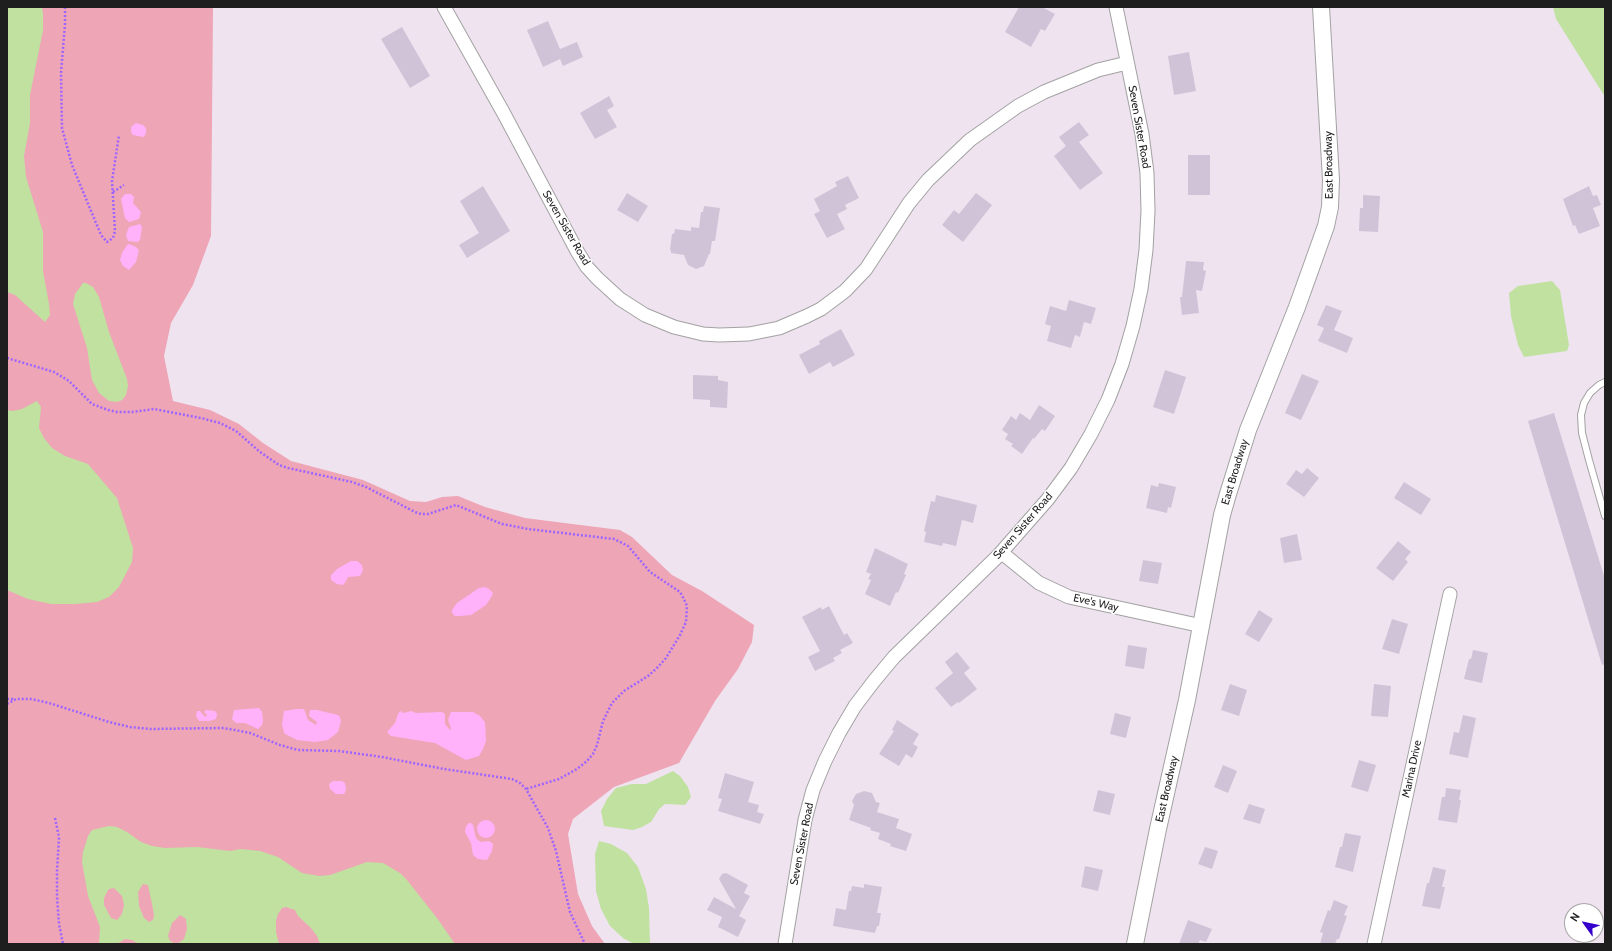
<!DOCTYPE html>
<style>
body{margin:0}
#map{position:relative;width:1612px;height:951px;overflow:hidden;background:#efe3f0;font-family:Cabin,sans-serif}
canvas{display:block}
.frame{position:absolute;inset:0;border:8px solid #1e1e1e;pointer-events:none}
.north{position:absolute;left:1564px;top:903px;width:40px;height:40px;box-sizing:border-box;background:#fff;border:1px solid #a5a5a5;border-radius:50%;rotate:303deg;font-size:11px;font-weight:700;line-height:16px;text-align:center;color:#1e1e1e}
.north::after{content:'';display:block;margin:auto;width:14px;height:18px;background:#3600cc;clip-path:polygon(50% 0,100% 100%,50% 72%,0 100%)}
</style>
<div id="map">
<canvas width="1612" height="951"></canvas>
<div class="frame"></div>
<div class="north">N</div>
</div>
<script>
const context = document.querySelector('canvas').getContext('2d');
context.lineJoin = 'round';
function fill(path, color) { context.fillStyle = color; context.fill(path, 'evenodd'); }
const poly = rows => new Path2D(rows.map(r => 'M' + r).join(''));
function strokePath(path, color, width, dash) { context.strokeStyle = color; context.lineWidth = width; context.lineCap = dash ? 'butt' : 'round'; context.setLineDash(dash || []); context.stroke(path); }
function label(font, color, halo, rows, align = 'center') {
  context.font = font + ' Cabin,sans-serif'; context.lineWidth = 3; context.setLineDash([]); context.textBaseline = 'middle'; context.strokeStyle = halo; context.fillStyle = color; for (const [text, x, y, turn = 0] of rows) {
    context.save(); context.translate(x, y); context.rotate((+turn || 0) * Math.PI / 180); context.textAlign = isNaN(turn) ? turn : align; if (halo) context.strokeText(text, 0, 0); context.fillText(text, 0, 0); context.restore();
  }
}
fill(poly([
 [7,7,213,7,211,236,193,285,171,323,164,356,173,401,210,410,239,424,263,443,291,461,363,480,410,501,426,502,442,497,458,496,485,507,525,518,620,530,632,537,672,575,702,591,754,625,752,642,738,669,715,701,679,763,614,787,573,819,568,834,578,894,592,926,605,944,7,944]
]), '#eea5b6');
fill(poly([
 [136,123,143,125,146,128,146,133,144,137,133,135,131,132,131,127],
 [125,194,131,194,134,197,133,203,141,212,139,219,129,222,125,218,121,199],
 [140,224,142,227,140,240,138,242,128,241,126,235,129,227],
 [129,244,136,247,139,250,136,262,129,270,123,266,120,260,122,253,127,245],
 [351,561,357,561,362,565,363,570,360,576,348,577,346,581,343,585,337,584,331,580,331,575,337,569],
 [485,587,489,589,493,593,492,596,486,605,471,615,460,616,455,616,452,613,452,610,457,603,479,588],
 [259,708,262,712,263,721,262,725,258,729,245,723,236,723,232,719,234,710],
 [296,709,304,709,308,720,316,725,317,722,309,716,310,710,317,710,338,715,340,717,341,721,338,732,328,740,315,742,297,740,287,735,284,733,282,724,284,711],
 [206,710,215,711,217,714,216,719,209,721,199,721,196,716,197,711,200,711,203,715,206,717,207,715,204,712],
 [400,711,404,713,411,711,416,713,442,712,445,714,445,724,450,730,451,728,448,720,451,712,473,712,480,716,485,722,486,741,483,749,479,756,466,760,435,743,391,736,387,732,395,723,398,714],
 [333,781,342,781,345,783,346,790,344,794,336,794,330,789,329,784],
 '477 829a9 9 0 1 1 18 0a9 9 0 1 1-18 0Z',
 [469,823,471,823,473,825,476,838,478,840,481,842,489,841,493,844,492,851,487,860,478,859,473,855,471,843,465,832,466,826]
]), '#ffb2fa');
fill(poly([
 [7,7,42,7,43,13,43,30,30,95,30,123,24,156,26,177,43,232,43,271,49,304,50,315,45,322,15,295,7,292],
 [1553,7,1605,7,1605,97,1556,19],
 [1552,281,1560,290,1569,345,1567,351,1524,357,1518,345,1511,316,1509,293,1518,286],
 [83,283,86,283,93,287,99,297,109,332,127,379,128,386,126,395,122,400,117,402,109,401,99,393,92,380,87,348,73,304,75,294],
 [37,401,41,407,39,428,44,438,52,448,65,456,88,464,117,498,133,548,132,562,119,587,109,597,97,602,75,604,51,604,28,599,7,590,7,410,13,411,22,409],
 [673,771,680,776,688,787,691,797,685,805,665,804,659,809,651,822,642,827,633,830,604,826,601,811,607,799,616,788,632,784,646,784],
 [109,826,117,827,127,832,141,842,152,846,165,848,197,847,230,851,241,849,260,851,278,857,302,873,319,876,330,875,367,862,383,863,400,873,407,880,437,918,455,944,320,944,317,936,311,928,298,916,295,910,286,907,282,908,278,914,276,921,276,932,279,944,177,944,184,939,187,929,186,919,180,915,172,923,168,936,170,941,176,944,139,944,132,940,125,939,117,944,99,944,100,927,88,896,82,862,83,852,88,836,92,830],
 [143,884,148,885,152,904,154,915,153,920,149,922,144,918,139,906,138,892],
 [114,888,122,896,124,905,122,914,117,920,111,918,104,905,104,898,107,892,109,889],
 [599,841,611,844,627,853,638,867,646,889,649,908,650,944,634,944,623,938,610,926,601,909,596,891,595,854]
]), '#c1e1a0');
fill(poly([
 [1019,7,1042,7,1055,14,1045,31,1041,29,1031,47,1005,32],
 [548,21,560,49,577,42,583,57,563,66,560,59,543,67,527,30],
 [402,27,430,76,410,88,381,39],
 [1189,52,1196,91,1174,95,1168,56],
 [609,96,614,106,607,110,617,127,595,139,580,113],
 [1079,122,1089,135,1079,142,1103,173,1080,190,1054,156,1066,146,1059,137],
 [1188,155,1210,155,1210,195,1188,195],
 [848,176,859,198,845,205,847,209,837,214,845,229,827,238,814,214,820,211,814,199,837,186,835,182],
 [483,186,510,231,467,258,459,245,479,233,460,201],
 [1589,186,1593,196,1597,195,1601,205,1593,208,1600,226,1579,234,1575,225,1573,226,1563,199],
 [627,193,648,206,638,222,617,210],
 [976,193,992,205,963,242,942,225,954,210,959,214],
 [1363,195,1380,196,1378,232,1359,231,1360,208,1363,208],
 [704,206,720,208,715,241,712,241,710,254,709,254,704,266,696,269,688,265,684,255,671,253,671,250,670,250,672,234,674,234,675,229,691,231,691,227,699,228,701,212,703,212],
 [1186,261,1204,262,1203,270,1206,271,1202,291,1196,290,1199,313,1182,315,1180,297,1182,297],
 [1069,300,1096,308,1091,324,1084,322,1080,337,1075,335,1071,348,1047,341,1051,326,1045,324,1050,306,1066,311],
 [1326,305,1342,311,1334,330,1353,338,1347,353,1318,341,1324,328,1317,325],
 [841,329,855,355,833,367,830,362,809,374,799,355,820,344,819,341],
 [1165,370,1186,377,1174,414,1153,407],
 [1302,374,1319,381,1301,420,1285,413],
 [693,375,718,376,718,380,728,382,727,408,710,407,710,400,693,399],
 [1039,405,1055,416,1045,431,1042,429,1034,439,1033,438,1022,454,1011,446,1013,444,1005,439,1008,434,1002,430,1011,416,1016,420,1020,413,1030,420],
 [1554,413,1605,579,1605,664,1602,665,1528,421],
 [1307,468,1319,478,1304,497,1286,484,1296,470,1302,474],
 [1404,482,1431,499,1421,515,1394,498],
 [1159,483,1176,487,1171,508,1168,507,1167,513,1146,508,1151,485,1158,487],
 [936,495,977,505,973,523,962,520,956,546,943,543,942,546,924,542,926,532,924,531,931,501,935,502],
 [1297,534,1302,560,1284,563,1280,538],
 [1398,541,1411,552,1405,559,1408,562,1393,581,1376,568],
 [875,548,908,564,904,574,906,575,898,593,896,592,890,606,865,594,871,580,868,579,871,574,866,572],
 [1143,560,1162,563,1158,584,1139,581],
 [829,606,844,635,847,633,853,643,840,650,842,653,833,658,835,661,815,671,808,657,820,651,802,617,821,607,822,610],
 [1259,610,1273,619,1259,642,1245,634],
 [1392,619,1408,624,1399,654,1382,649],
 [1128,645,1147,648,1144,669,1125,666],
 [1473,650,1488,653,1482,683,1464,679,1469,659,1471,659],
 [957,652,970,668,964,673,977,689,959,703,958,702,951,707,935,688,953,673,945,662],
 [1230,684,1247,690,1239,716,1221,710],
 [1374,684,1391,686,1388,717,1371,716],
 [1115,713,1131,717,1126,738,1110,734],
 [1463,715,1476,718,1468,758,1449,754,1454,732,1459,733],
 [897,720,919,734,913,744,918,747,912,758,906,754,899,766,879,754,894,731,892,730],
 [1359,760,1376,765,1368,792,1351,787],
 [1223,765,1237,771,1228,793,1214,787],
 [725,773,754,782,748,802,759,805,757,812,764,814,760,824,718,811,722,799,718,798],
 [1446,788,1461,790,1459,800,1461,800,1457,823,1438,820,1442,797,1445,797],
 [1098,790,1115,794,1110,815,1093,811],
 [864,791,872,793,876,802,880,803,877,812,899,819,896,828,912,834,906,851,890,846,891,844,878,839,880,833,870,830,871,828,849,820,854,805,852,801,856,794],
 [1249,804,1265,809,1260,824,1243,819],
 [1345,833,1361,836,1353,872,1335,867,1340,847,1342,847],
 [1205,847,1218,851,1212,869,1198,864],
 [1085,866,1103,870,1098,891,1081,887],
 [1433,867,1446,870,1442,887,1445,887,1440,909,1422,906,1427,883,1429,883],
 [726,873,748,885,744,893,750,896,739,916,746,920,738,937,718,927,722,917,707,910,714,897,736,909,719,879,722,874],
 [864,884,882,887,877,913,881,913,879,926,877,926,875,933,833,926,836,908,846,910,849,891,851,891,852,886,864,888],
 [1334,900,1348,906,1344,915,1347,916,1339,939,1337,939,1335,944,1320,944,1323,933,1320,932,1328,910,1330,911],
 [1188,920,1212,929,1206,942,1200,940,1198,944,1179,944]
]), '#d1c3d7');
const service = poly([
 [1605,382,1599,385,1590,393,1584,403,1581,415,1582,433,1589,460,1605,516]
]);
const minor = poly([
 [444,7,503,112,577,251,587,267,597,278,620,299,645,315,674,327,703,334,719,335,749,334,779,328,807,316,821,309,845,291,866,269,909,203,928,180,970,140,1018,106,1044,92,1098,70,1127,63],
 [1002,553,1039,583,1069,597,1202,626],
 [785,944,805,820,813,790,825,761,839,733,855,706,874,681,894,657,998,556,1048,499,1071,468,1091,434,1108,400,1122,364,1133,326,1141,289,1146,250,1148,211,1147,173,1142,134,1116,7],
 [1374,944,1450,594]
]);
const tertiary = poly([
 [1135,944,1158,829,1187,700,1222,515,1228,494,1248,430,1297,307,1316,254,1326,226,1330,207,1331,180,1321,7]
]);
strokePath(service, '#a2a2a2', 8);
strokePath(minor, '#a2a2a2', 15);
strokePath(tertiary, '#a2a2a2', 18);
strokePath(poly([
 [65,7,65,24,61,73,62,128,72,165,101,235,107,242,113,238,115,231,112,181,119,135],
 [113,192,124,185],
 [7,358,54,372,69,381,92,404,108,410,117,412,132,412,154,409,201,418,220,423,236,431,260,452,279,465,288,468,352,482,366,487,415,512,421,514,428,514,456,505,502,524,528,529,614,539,628,546,650,572,680,592,684,599,687,606,686,622,680,635,666,658,658,667,648,676,624,691,612,703,603,721,597,745,593,754,587,761,577,769,559,779,526,789],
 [7,699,14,699],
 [7,704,16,699,31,699,49,703,109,722,130,727,150,729,223,728,235,730,250,733,280,745,298,750,339,751,382,757,444,769,512,779,520,783,526,789,548,828,556,851,570,912,585,944],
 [55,818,59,837,57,871,57,897,59,924,63,944]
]), '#9d65ff', 2.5, [2, 2]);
strokePath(service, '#fff', 6);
strokePath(minor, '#fff', 13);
strokePath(tertiary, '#fff', 16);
label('11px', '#1e1e1e', '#fff', [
 ["Seven Sister Road",1139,127,80],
 ["East Broadway",1329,165,-91],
 ["Seven Sister Road",566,228,60],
 ["East Broadway",1235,472,-73],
 ["Seven Sister Road",1023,526,-49],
 ["Eve's Way",1096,603,13],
 ["Marina Drive",1412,769,-78],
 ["East Broadway",1167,789,-77],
 ["Seven Sister Road",802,844,-79]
]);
</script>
